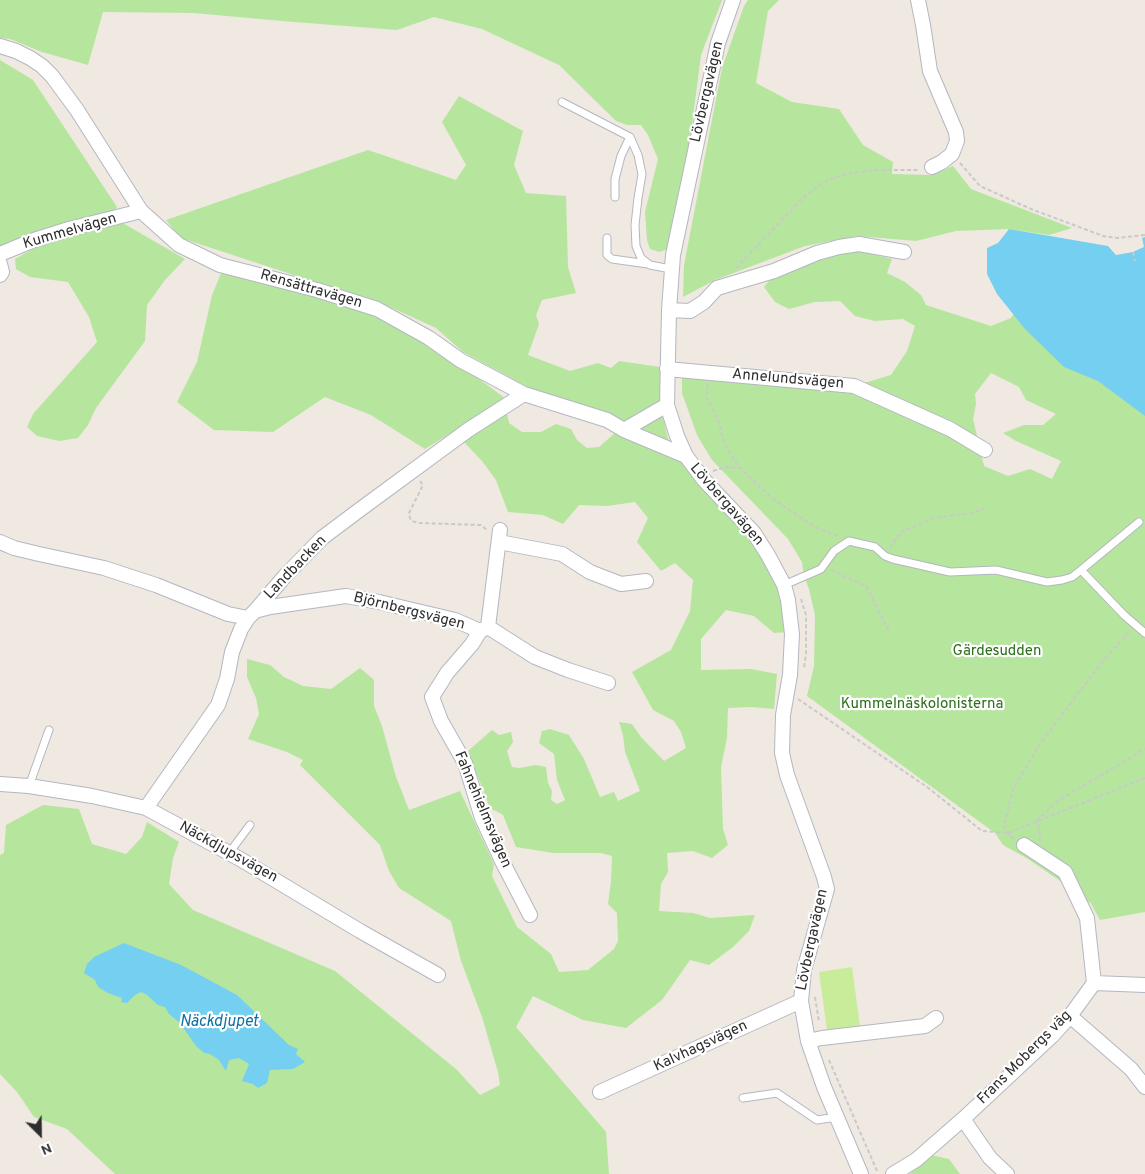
<!DOCTYPE html>
<meta charset="utf-8">
<style>
body{margin:0}
#map{position:relative;width:1145px;height:1174px;overflow:hidden;background:#efe9e1;font-family:Overpass,sans-serif}
canvas{display:block}
.north{position:absolute;left:15px;top:1109px;width:50px;height:50px;-webkit-text-stroke:4px #fff;paint-order:stroke;rotate:157deg;font-size:14px;font-weight:700;line-height:20px;text-align:center;color:#2e2e2e}
.north::after{content:'';display:block;margin:auto;width:18px;height:22px;background:#2e2e2e;clip-path:polygon(50% 0,100% 100%,50% 72%,0 100%)}
</style>
<div id="map">
<canvas width="1145" height="1174"></canvas>
<div class="north">N</div>
</div>
<script>
const context = document.querySelector('canvas').getContext('2d');
context.lineJoin = 'round';
function fill(path, color) { context.fillStyle = color; context.fill(path, 'evenodd'); }
const poly = rows => new Path2D(rows.map(r => 'M' + r).join(''));
function strokePath(path, color, width, dash) { context.strokeStyle = color; context.lineWidth = width; context.lineCap = dash ? 'butt' : 'round'; context.setLineDash(dash || []); context.stroke(path); }
function label(font, color, halo, rows, align = 'center') {
  context.font = font + ' Overpass,sans-serif'; context.lineWidth = 4.5; context.setLineDash([]); context.textBaseline = 'middle'; context.strokeStyle = halo; context.fillStyle = color; for (const [text, x, y, turn = 0] of rows) {
    context.save(); context.translate(x, y); context.rotate((+turn || 0) * Math.PI / 180); context.textAlign = isNaN(turn) ? turn : align; if (halo) context.strokeText(text, 0, 0); context.fillText(text, 0, 0); context.restore();
  }
}
fill(poly([
 [0,0,722,0,701,55,687,163,669,249,659,252,650,249,647,240,645,212,658,159,648,135,641,125,627,125,616,121,559,65,482,29,434,17,397,30,282,21,194,13,103,12,88,65,42,52,10,39,0,38],
 [748,0,779,0,768,11,756,83,792,102,839,109,863,145,893,162,892,174,933,175,953,166,971,189,1072,228,1049,235,1009,229,956,231,916,241,857,236,805,246,715,280,683,297,684,265,722,68,744,6],
 [0,60,33,80,117,207,109,217,0,248],
 [459,96,523,131,514,165,526,193,566,196,568,267,576,293,542,300,536,315,539,324,528,355,570,371,598,363,611,368,619,361,660,367,665,387,660,404,627,421,604,416,539,393,463,352,436,328,388,306,181,238,166,220,368,150,456,180,466,165,442,122],
 [121,222,185,259,165,280,147,305,145,341,96,408,88,425,78,438,59,441,37,436,27,427,33,414,97,342,89,317,68,282,30,277,16,269,15,259,38,246,72,234],
 [857,250,892,259,887,273,905,282,921,295,926,305,991,326,1011,318,1018,308,1145,320,1145,912,1100,920,1090,902,1077,908,1063,883,1028,859,1003,845,995,833,807,696,814,666,815,615,809,589,804,576,802,562,788,539,712,460,697,435,682,393,682,373,854,386,891,375,907,351,915,326,903,319,875,321,855,316,840,301,815,302,789,309,775,302,764,287,773,276,829,255],
 [991,373,1019,387,1026,400,1056,414,1043,425,1024,425,1003,433,1016,441,1061,461,1052,479,1030,469,1008,476,984,466,973,419,976,404,975,394],
 [222,271,283,285,374,314,394,324,455,361,506,399,425,449,371,415,325,397,273,432,214,430,177,402,197,362,212,295],
 [506,409,509,423,522,432,541,432,556,424,571,429,577,440,587,448,599,447,616,432,683,461,749,532,771,572,784,605,789,632,774,633,754,616,726,610,701,639,701,670,751,669,777,674,774,709,751,707,728,708,727,738,721,767,723,829,728,845,712,858,693,851,667,853,668,872,661,884,659,911,693,913,710,918,755,915,749,931,733,947,709,965,690,960,662,1000,626,1028,583,1020,533,996,516,1027,606,1132,609,1174,115,1174,67,1129,34,1117,17,1092,0,1074,0,855,4,853,6,825,43,805,79,809,92,844,126,854,142,837,147,822,179,842,173,858,169,884,193,910,335,971,456,1069,480,1095,500,1085,498,1072,482,1017,461,961,451,921,399,888,389,871,380,845,300,765,303,760,287,752,248,739,259,714,256,698,247,677,247,659,270,665,284,677,303,686,331,689,360,668,374,680,374,706,382,726,396,777,409,810,460,791,494,864,492,876,517,927,551,954,559,972,588,970,614,949,618,941,617,913,608,904,611,881,612,856,601,853,553,853,516,847,503,815,490,808,468,751,492,730,499,735,511,732,513,742,507,751,512,767,519,768,536,765,546,767,548,783,552,791,551,800,557,804,565,800,557,780,554,754,539,743,542,731,550,729,569,735,584,759,600,797,614,792,618,801,640,791,625,752,623,735,619,722,632,724,641,737,664,761,686,748,681,732,674,721,653,710,632,672,671,650,690,611,693,580,675,563,661,571,637,542,648,518,635,502,607,506,579,505,563,524,543,515,508,512,496,480,482,461,463,441],
 [661,414,664,422,670,447,635,431],
 [931,1155,949,1159,960,1174,910,1174]
]), '#b6e59e');
fill(poly([
 [852,967,860,1026,827,1030,819,972]
]), '#c9ec9a');
fill(poly([
 [1009,229,1108,246,1116,255,1133,252,1144,247,1142,238,1145,237,1145,416,1098,381,1064,367,1025,329,997,294,987,274,987,248,998,243],
 [124,943,181,965,237,995,289,1045,298,1049,296,1054,305,1062,293,1069,270,1070,267,1083,258,1088,253,1084,242,1081,249,1064,239,1058,229,1060,226,1071,219,1060,210,1054,204,1053,196,1046,180,1023,169,1014,165,1007,158,1005,147,995,141,992,135,995,127,1003,121,1002,122,998,108,993,98,987,95,980,84,973,87,964,94,957]
]), '#75cff0');
const service = poly([
 [562,102,630,137,638,155,642,174,638,198,635,225,636,246,641,258,650,265,671,269],
 [615,197,615,179,621,156,630,137],
 [607,238,607,255,612,259,648,264],
 [1081,570,1124,615,1145,633],
 [784,585,821,569,834,551,849,541,875,547,885,556,893,559,950,572,996,570,1047,582,1062,580,1072,577,1081,570,1139,522],
 [29,786,49,730],
 [229,853,250,825],
 [743,1098,777,1093,817,1120,837,1117]
]);
const minor = poly([
 [733,0,718,43,673,255,669,310,667,405,677,436,686,456,704,480,754,533,768,555,784,585,788,600,792,634,790,675,783,715,782,753,787,775,824,877,827,889,804,970,801,1001,808,1041,824,1087,861,1174],
 [918,0,923,25,930,71,956,132,957,141,952,154,942,162,932,167],
 [0,46,16,51,30,58,42,66,52,76,77,110,141,211,179,245,220,265,317,290,377,309,429,338,460,360,524,394,607,420,624,430,686,456],
 [0,254,34,240,69,229,141,211],
 [0,264,2,272,0,275],
 [669,310,690,311,704,302,717,288,774,271,817,253,839,247,859,244,904,252],
 [667,369,854,386,950,429,985,450],
 [624,430,667,405],
 [0,542,14,548,39,554,104,568,156,585,228,614,248,618],
 [499,542,562,554,590,572,621,584,646,581],
 [255,611,270,607,346,596,379,602,455,620,480,631],
 [488,627,500,530],
 [0,784,29,786,92,796,146,808,240,859,360,931,438,975],
 [146,808,218,705,227,679,232,652,241,629,248,618,255,611,285,576,322,538,358,511,468,430,524,394],
 [530,915,502,861,482,818,465,763,441,721,432,697,447,673,472,644,480,631,488,627,535,657,568,670,608,683],
 [1094,983,1145,985],
 [1070,1016,1131,1069,1145,1087],
 [808,1041,822,1038,925,1026,936,1018],
 [600,1092,801,1001],
 [963,1119,990,1158,1007,1174],
 [893,1174,916,1160,963,1119,1052,1036,1070,1016,1094,983,1087,918,1065,872,1024,845]
]);
strokePath(service, '#b4b7c1', 9);
strokePath(minor, '#b4b7c1', 16);
strokePath(poly([
 [960,163,980,186,1031,209,1103,236,1117,238,1145,235],
 [1133,252,1135,261],
 [736,268,802,199,819,185,835,177,853,173,876,170,919,170],
 [708,384,706,397,718,420,725,445,738,466,773,499,815,527,838,536],
 [713,471,726,467,740,468],
 [420,481,423,485,409,513,410,518,412,521,419,523,481,525,488,531],
 [890,548,901,532,934,518,971,513,985,509],
 [831,570,866,586,890,633],
 [801,599,806,615,806,654,804,668],
 [798,699,927,787,982,831,1008,833,1145,778],
 [1014,839,1010,836,1004,826,1013,789,1042,741,1102,662,1129,632],
 [1040,841,1038,820,1056,802,1145,749],
 [815,997,819,1022],
 [829,1060,877,1171]
]), '#c9c9c9', 2, [4, 2.5]);
strokePath(service, '#fff', 7);
strokePath(minor, '#fff', 14);
label('15px', '#2e2e2e', '#fff', [
 ["Lövbergavägen",708,92,-77],
 ["Kummelvägen",70,232,-16],
 ["Rensättravägen",311,290,16],
 ["Annelundsvägen",788,380,5],
 ["Lövbergavägen",726,505,49],
 ["Landbacken",296,568,-46],
 ["Björnbergsvägen",409,612,14],
 ["Fahnehielmsvägen",482,810,67],
 ["Näckdjupsvägen",228,853,29],
 ["Lövbergavägen",813,940,-78],
 ["Kalvhagsvägen",701,1047,-25],
 ["Frans Mobergs väg",1025,1058,-45]
]);
label('15px', '#2c6e1b', '#fff', [
 ["Gärdesudden",997,652],
 ["Kummelnäskolonisterna",922,705]
]);
label('italic 16px', '#0d6fa3', '#fff', [
 ["Näckdjupet",219,1023]
]);
</script>
